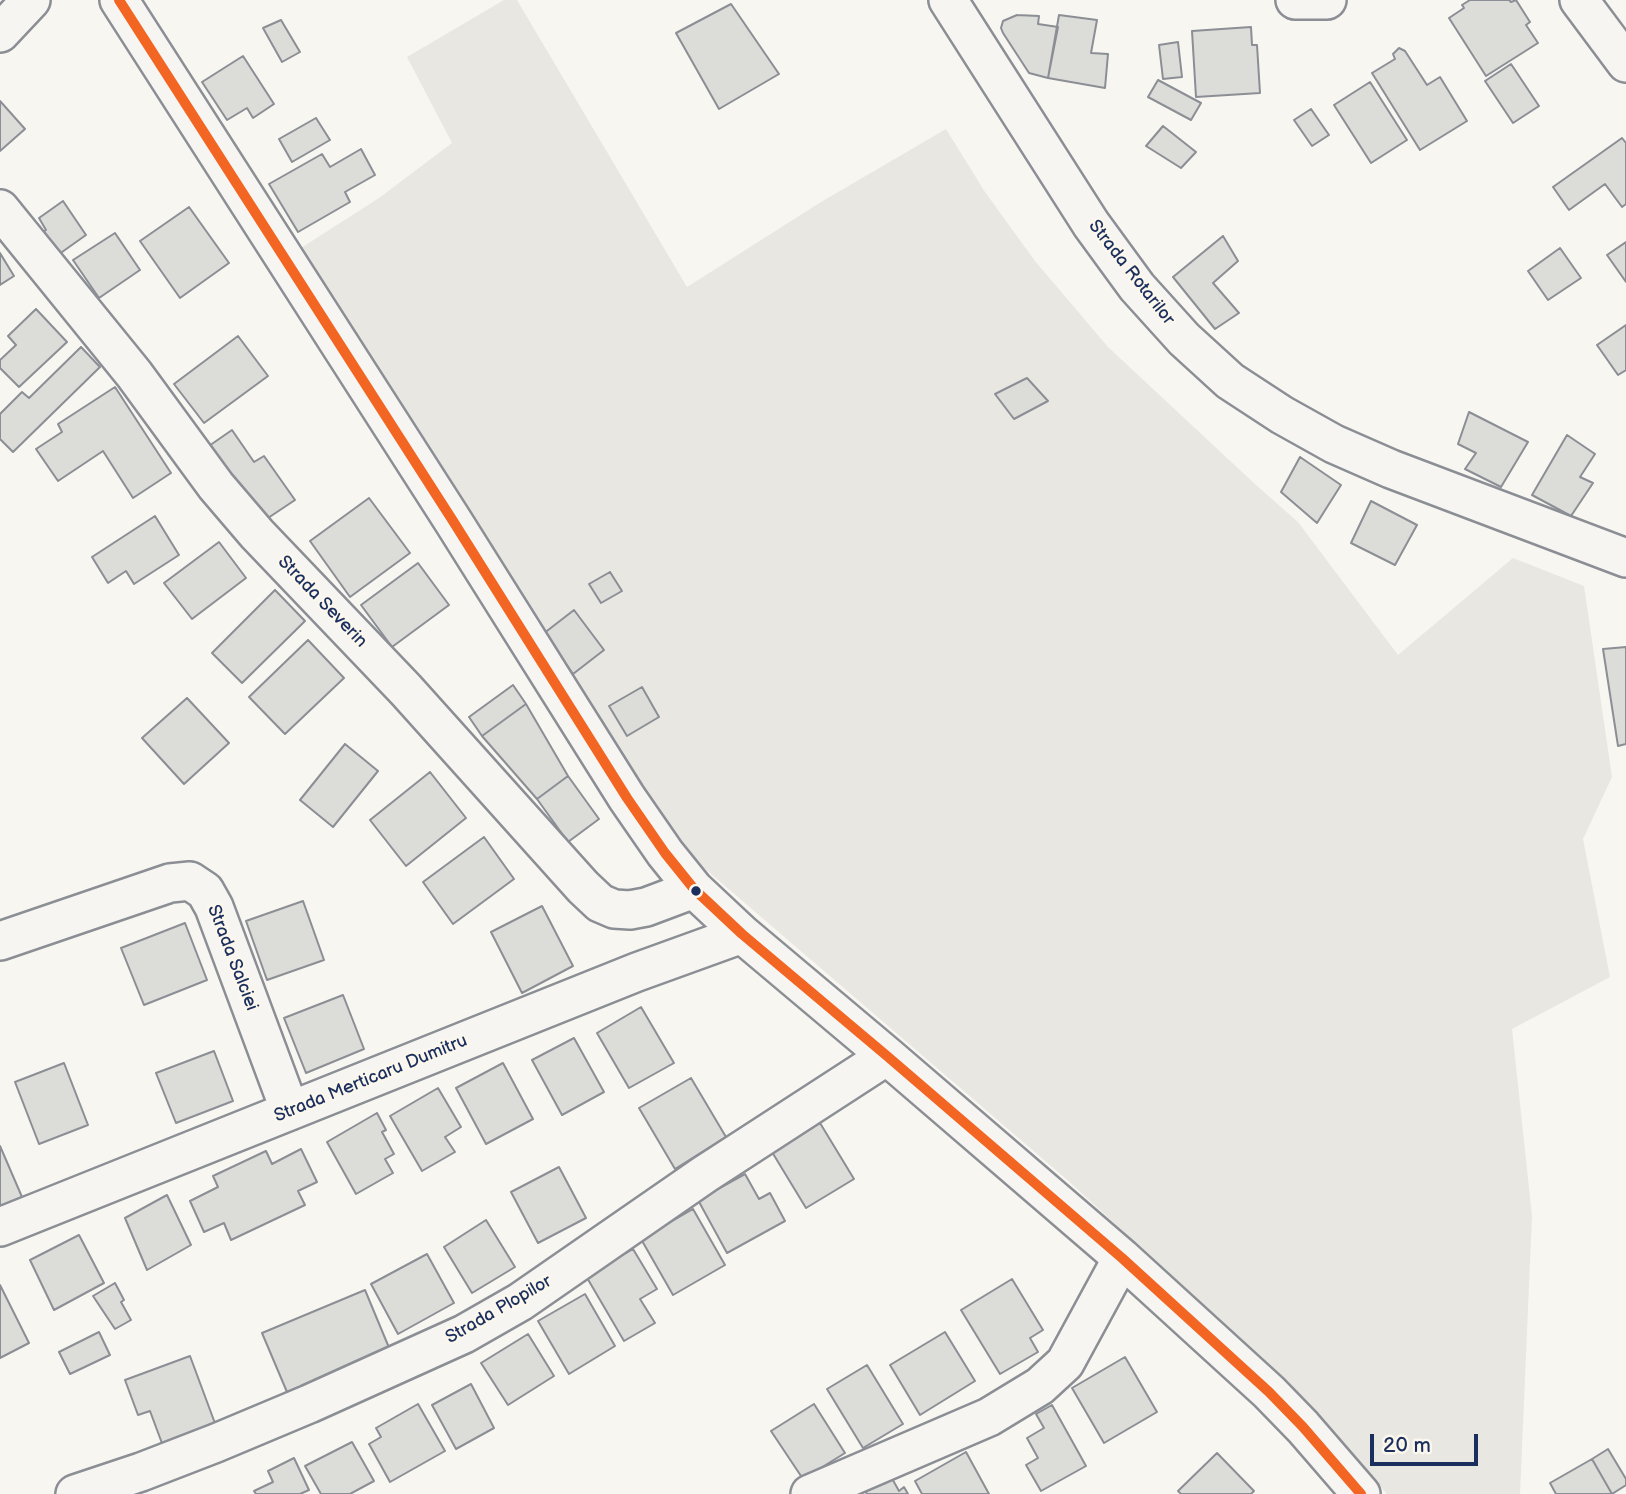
<!DOCTYPE html>
<style>
body{margin:0}
#map{position:relative;width:1626px;height:1494px;overflow:hidden;background:#f8f6f0;font-family:"Balsamiq Sans",sans-serif}
canvas{display:block}
.scale{position:absolute;left:1370px;top:1434px;width:108px;height:32px;box-sizing:border-box;border:4px solid #1b2f5e;border-top:0;padding-left:9px;font-size:21px;line-height:24px;white-space:nowrap;color:#1b2f5e;-webkit-text-stroke:5px #fbf7ec;paint-order:stroke}
</style>
<div id="map">
<canvas width="1626" height="1494"></canvas>
<div class="scale">20 m</div>
</div>
<script>
const context = document.querySelector('canvas').getContext('2d');
context.lineJoin = 'round';
function fill(path, color) { context.fillStyle = color; context.fill(path, 'evenodd'); }
const poly = rows => new Path2D(rows.map(r => 'M' + r).join(''));
function strokePath(path, color, width, dash) { context.strokeStyle = color; context.lineWidth = width; context.lineCap = dash ? 'butt' : 'round'; context.setLineDash(dash || []); context.stroke(path); }
function label(font, color, halo, rows, align = 'center') {
  context.font = font + ' "Balsamiq Sans",sans-serif'; context.lineWidth = 5; context.setLineDash([]); context.textBaseline = 'middle'; context.strokeStyle = halo; context.fillStyle = color; for (const [text, x, y, turn = 0] of rows) {
    context.save(); context.translate(x, y); context.rotate((+turn || 0) * Math.PI / 180); context.textAlign = isNaN(turn) ? turn : align; if (halo) context.strokeText(text, 0, 0); context.fillText(text, 0, 0); context.restore();
  }
}
fill(poly([
 [504,0,517,0,687,287,821,202,946,129,985,192,1035,261,1108,347,1256,485,1298,522,1398,655,1513,558,1584,586,1612,777,1583,839,1610,977,1512,1029,1532,1216,1520,1494,1387,1494,1317,1414,1191,1293,1065,1178,703,867,634,780,301,248,379,198,452,143,407,57]
]), '#e8e7e2');
const building = poly([
 [1470,0,1509,0,1511,2,1516,0,1530,22,1526,25,1538,43,1486,76,1449,18,1464,8,1462,5,1470,0],
 [731,4,779,74,719,109,676,33,731,4],
 [1017,15,1039,16,1038,24,1058,27,1048,78,1029,73,1003,33,1001,28,1003,21,1017,15],
 [1059,15,1097,20,1091,53,1108,54,1105,88,1048,78,1059,15],
 [281,20,300,52,282,62,263,28,281,20],
 [1251,27,1252,45,1257,45,1260,93,1196,97,1192,31,1251,27],
 [1178,42,1182,77,1163,79,1159,45,1178,42],
 [1399,48,1405,51,1427,85,1440,77,1467,121,1420,150,1372,73,1395,59,1393,54,1399,48],
 [243,56,274,104,253,118,247,108,227,120,202,82,243,56],
 [1511,64,1539,106,1513,123,1485,81,1511,64],
 [1158,80,1201,103,1191,120,1148,97,1158,80],
 [1370,82,1407,140,1371,163,1334,105,1370,82],
 [0,101,25,129,0,151,0,101],
 [1311,109,1329,135,1312,146,1294,120,1311,109],
 [316,118,330,140,292,162,279,139,316,118],
 [1163,126,1196,152,1181,168,1146,146,1163,126],
 [1622,138,1626,143,1626,204,1622,207,1605,184,1569,210,1553,187,1622,138],
 [361,149,375,175,345,192,350,202,298,232,269,184,322,154,330,167,361,149],
 [63,201,86,235,55,257,40,234,46,230,39,218,63,201],
 [189,207,229,263,180,298,140,241,189,207],
 [115,233,140,270,99,298,73,260,115,233],
 [1223,236,1238,261,1213,283,1239,313,1215,329,1173,277,1223,236],
 [1626,242,1626,282,1607,255,1626,242],
 [1560,248,1581,278,1548,300,1528,271,1560,248],
 [0,253,14,276,0,285,0,253],
 [36,309,67,342,19,387,0,368,0,360,16,345,8,336,36,309],
 [1626,325,1626,370,1618,375,1597,345,1626,325],
 [238,336,268,376,204,423,174,384,238,336],
 [81,347,100,367,13,452,0,439,0,414,22,392,29,398,81,347],
 [1027,378,1048,401,1014,419,995,394,1027,378],
 [115,387,171,473,133,498,103,451,58,481,36,449,62,432,58,424,115,387],
 [1469,412,1528,442,1501,487,1465,469,1476,453,1458,444,1469,412],
 [232,430,254,462,264,456,295,500,259,524,206,448,232,430],
 [1567,435,1595,454,1580,477,1593,483,1571,516,1532,495,1567,435],
 [1300,457,1341,485,1317,523,1281,492,1300,457],
 [369,498,410,553,350,597,310,541,369,498],
 [1371,501,1417,525,1395,565,1351,543,1371,501],
 [155,516,179,555,134,584,126,571,108,583,92,557,155,516],
 [219,542,246,578,192,619,164,583,219,542],
 [418,563,449,605,392,647,361,605,418,563],
 [610,572,622,591,601,603,589,584,610,572],
 [275,590,305,621,242,683,212,653,275,590],
 [574,610,604,650,573,674,543,634,574,610],
 [308,640,344,678,285,734,249,697,308,640],
 [1626,647,1626,744,1618,746,1603,649,1626,647],
 [513,685,526,704,482,736,469,717,513,685],
 [642,687,659,717,627,736,609,706,642,687],
 [187,698,229,743,184,784,142,738,187,698],
 [526,704,568,776,537,799,482,736,526,704],
 [345,744,378,771,333,827,300,800,345,744],
 [430,772,466,818,406,866,370,820,430,772],
 [568,776,599,819,568,842,537,799,568,776],
 [484,837,514,879,453,924,423,882,484,837],
 [303,901,324,960,267,980,246,921,303,901],
 [542,906,573,966,522,993,491,932,542,906],
 [185,923,207,980,144,1005,121,948,185,923],
 [343,995,364,1049,306,1073,284,1018,343,995],
 [641,1007,674,1063,629,1088,597,1033,641,1007],
 [574,1038,604,1092,562,1115,532,1060,574,1038],
 [214,1051,233,1101,176,1123,156,1073,214,1051],
 [64,1063,88,1125,39,1144,15,1082,64,1063],
 [503,1063,533,1119,486,1144,456,1088,503,1063],
 [691,1078,726,1137,675,1169,639,1108,691,1078],
 [438,1088,461,1127,445,1137,455,1152,422,1171,390,1116,438,1088],
 [377,1113,386,1130,382,1132,394,1154,385,1159,393,1173,356,1194,327,1142,377,1113],
 [820,1123,854,1179,806,1208,772,1152,820,1123],
 [0,1146,22,1197,0,1206,0,1146],
 [301,1149,317,1182,298,1191,305,1205,231,1240,224,1223,204,1232,190,1201,218,1187,213,1176,266,1151,272,1164,301,1149],
 [559,1167,586,1218,538,1243,511,1192,559,1167],
 [745,1174,759,1199,770,1193,785,1221,727,1253,698,1200,745,1174],
 [167,1195,191,1245,147,1270,125,1218,167,1195],
 [693,1209,725,1265,673,1295,641,1239,693,1209],
 [486,1220,515,1267,472,1293,444,1247,486,1220],
 [79,1235,104,1283,54,1310,30,1260,79,1235],
 [633,1249,657,1289,640,1299,655,1323,624,1341,586,1276,633,1249],
 [427,1254,454,1303,398,1334,371,1284,427,1254],
 [1012,1279,1043,1330,1030,1338,1038,1352,1000,1374,961,1310,1012,1279],
 [115,1283,124,1300,121,1302,131,1320,115,1329,93,1296,115,1283],
 [0,1285,29,1343,0,1358,0,1285],
 [365,1290,390,1350,287,1392,262,1333,365,1290],
 [585,1294,615,1346,569,1374,538,1321,585,1294],
 [99,1332,110,1355,70,1374,59,1352,99,1332],
 [945,1332,975,1381,920,1415,890,1365,945,1332],
 [528,1334,554,1376,508,1405,481,1363,528,1334],
 [190,1356,216,1426,163,1446,150,1411,138,1415,125,1380,190,1356],
 [1125,1357,1157,1412,1104,1443,1072,1388,1125,1357],
 [867,1365,903,1424,863,1448,827,1389,867,1365],
 [471,1384,494,1428,456,1449,432,1405,471,1384],
 [418,1404,445,1451,390,1482,369,1444,381,1437,376,1428,418,1404],
 [814,1404,845,1453,803,1479,771,1431,814,1404],
 [1052,1405,1086,1466,1041,1491,1026,1465,1038,1458,1027,1438,1044,1428,1036,1414,1052,1405],
 [352,1442,374,1481,350,1494,321,1494,305,1466,352,1442],
 [1608,1449,1626,1479,1626,1485,1612,1494,1592,1459,1608,1449],
 [966,1452,989,1494,922,1494,915,1481,966,1452],
 [1217,1453,1254,1491,1251,1494,1181,1494,1178,1491,1217,1453],
 [294,1458,309,1490,300,1494,256,1494,254,1491,273,1482,268,1471,294,1458],
 [1592,1459,1612,1494,1556,1494,1550,1483,1592,1459],
 [889,1473,899,1491,904,1487,908,1494,867,1494,863,1487,889,1473]
]);
fill(building, '#dcdcd9');
strokePath(building, '#8b8e94', 2);
const minor = poly([
 [119,0,453,521,627,798,665,853,694,889,742,934,887,1056,1122,1258,1269,1392,1303,1427,1361,1494],
 [948,0,1091,224,1137,287,1184,339,1230,381,1282,415,1334,444,1391,469,1626,558],
 [1295,0,1327,0],
 [1579,0,1626,63],
 [0,33,31,0],
 [0,209,134,374,216,486,257,534,406,690,583,887,600,903,614,909,630,910,646,907,694,889],
 [0,941,170,883,190,881,205,891,214,907,290,1111],
 [0,1227,637,972,742,934],
 [75,1494,141,1472,216,1443,309,1404,464,1334,520,1302,705,1174,887,1056],
 [810,1494,989,1417,1040,1386,1065,1363,1122,1258]
]);
strokePath(minor, '#8b8e94', 42);
strokePath(minor, '#f6f5f1', 37);
strokePath(poly([
 [119,0,453,521,627,798,665,853,694,889,742,934,887,1056,1122,1258,1269,1392,1303,1427,1361,1494]
]), '#f26522', 10);
for (const [x, y, r, color] of [
 [696,891,6,"#1b2f5e"]
]) { const dot = new Path2D(); dot.arc(x, y, r, 0, 2 * Math.PI); context.fillStyle = color; context.fill(dot); strokePath(dot, '#fbf7ec', 2.5); }
label('18px', '#1b2f5e', '#fbf7ec', [
 ["Strada Rotarilor",1131,273,52],
 ["Strada Severin",322,602,46],
 ["Strada Salciei",232,958,69],
 ["Strada Merticaru Dumitru",371,1079,-22],
 ["Strada Plopilor",499,1310,-30]
]);
</script>
